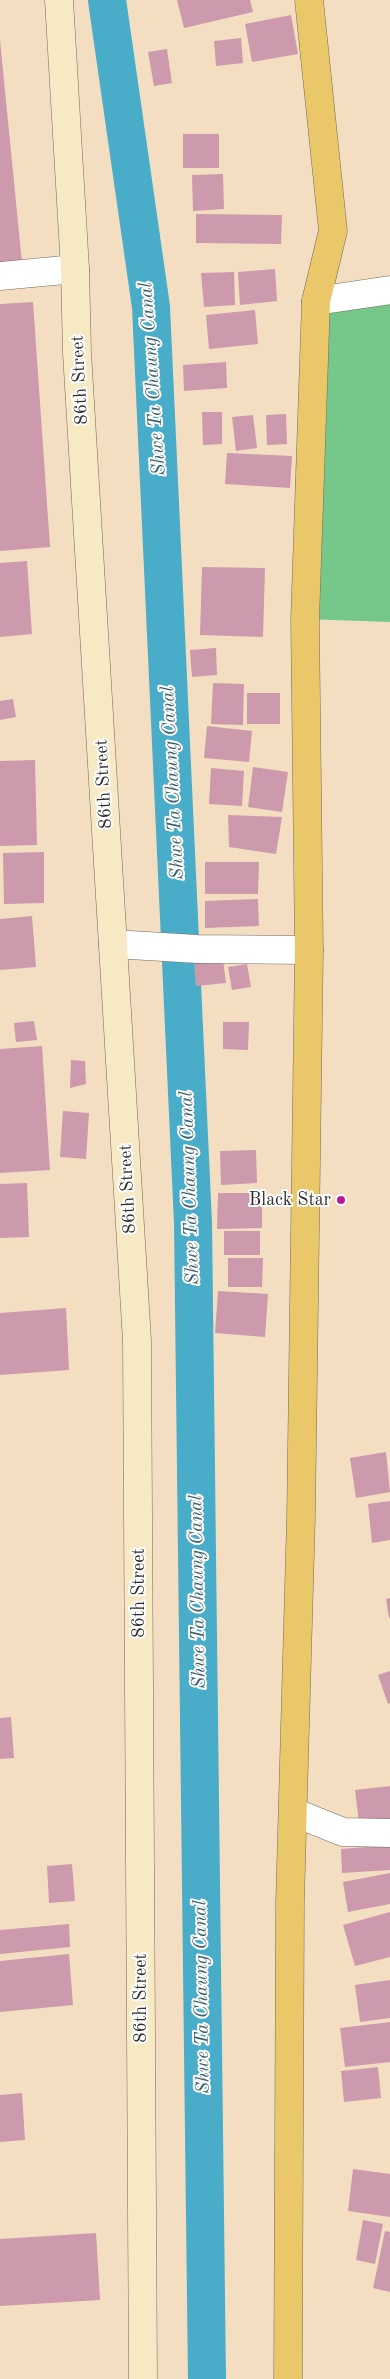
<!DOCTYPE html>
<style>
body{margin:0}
canvas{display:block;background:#f4dec1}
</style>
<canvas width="390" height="2379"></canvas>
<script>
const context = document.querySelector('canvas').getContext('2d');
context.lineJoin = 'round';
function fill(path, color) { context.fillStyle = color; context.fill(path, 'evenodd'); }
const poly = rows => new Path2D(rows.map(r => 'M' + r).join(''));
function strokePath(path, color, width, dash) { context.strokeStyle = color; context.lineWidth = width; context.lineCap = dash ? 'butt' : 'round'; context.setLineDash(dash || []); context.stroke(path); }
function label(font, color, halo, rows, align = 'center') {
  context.font = font + ' "Old Standard TT",serif'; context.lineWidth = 4; context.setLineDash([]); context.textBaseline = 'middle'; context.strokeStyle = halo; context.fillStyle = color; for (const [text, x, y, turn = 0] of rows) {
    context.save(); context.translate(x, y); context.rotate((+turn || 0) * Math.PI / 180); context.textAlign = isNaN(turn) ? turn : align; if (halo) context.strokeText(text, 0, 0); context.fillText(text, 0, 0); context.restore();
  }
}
fill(poly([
 [390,290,390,622,305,619,316,301]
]), '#75c88a');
strokePath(poly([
 [107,0,151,307,193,1223,207,2379]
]), '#49acc8', 38);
fill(poly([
 [177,0,250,0,253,12,184,28],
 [291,15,298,54,252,62,245,24],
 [241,38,243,63,216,66,214,41],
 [0,40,22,263,0,265],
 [167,49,172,83,154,86,148,52],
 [183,134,219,134,219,168,183,168],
 [223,174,224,209,193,211,192,175],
 [196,214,282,215,281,244,196,243],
 [275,269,277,301,240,305,238,272],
 [234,272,235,305,204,307,201,273],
 [33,302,50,547,0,551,0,304],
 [255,310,258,344,209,349,206,315],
 [226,362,227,388,184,391,183,365],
 [202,412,222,412,222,444,203,445],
 [286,414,287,444,267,445,266,415],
 [253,415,257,448,236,451,232,417],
 [227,453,292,456,290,488,225,484],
 [27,561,32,634,0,637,0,563],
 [202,567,265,568,263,637,200,635],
 [216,648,217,675,192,677,190,650],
 [213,683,244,684,243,725,211,724],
 [247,693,280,693,280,724,247,724],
 [13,699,16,717,0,720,0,701],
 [207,726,252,731,249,762,204,758],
 [35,760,37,845,0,846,0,761],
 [253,767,288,772,282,812,248,807],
 [211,768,244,771,242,806,209,804],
 [228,815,282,817,276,854,229,847],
 [44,852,44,903,4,904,3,853],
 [205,862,259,862,258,894,205,894],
 [258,899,259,926,205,928,205,901],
 [32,916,36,967,0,970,0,919],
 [223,960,226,983,196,986,194,964],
 [247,964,251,987,232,990,228,967],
 [34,1021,37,1040,16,1042,14,1023],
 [223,1022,249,1022,248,1050,223,1049],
 [42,1046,50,1170,0,1173,0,1049],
 [71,1060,85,1061,86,1084,70,1088],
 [63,1111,89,1113,86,1159,60,1157],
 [256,1150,257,1183,221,1185,220,1151],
 [27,1183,29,1237,0,1238,0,1184],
 [218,1193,262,1193,262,1228,217,1229],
 [224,1231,260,1231,260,1255,224,1255],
 [228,1258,263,1258,262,1287,228,1287],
 [218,1291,268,1294,265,1337,215,1333],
 [66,1308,69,1370,0,1375,0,1313],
 [386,1452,390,1492,356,1498,350,1458],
 [390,1501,390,1540,372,1543,368,1504],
 [390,1598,390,1618,389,1618,386,1599],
 [390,1671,390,1703,388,1704,378,1675],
 [11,1717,14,1758,0,1759,0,1718],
 [390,1786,390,1828,360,1831,355,1790],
 [390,1845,390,1870,342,1873,341,1849],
 [72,1864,75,1901,49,1903,47,1866],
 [390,1873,390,1904,348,1912,343,1882],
 [390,1912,390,1957,355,1966,343,1925],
 [69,1924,70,1947,0,1954,0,1930],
 [69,1954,73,2005,0,2012,0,1961],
 [390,1980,390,2018,360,2022,355,1985],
 [390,2022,390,2062,345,2067,340,2028],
 [378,2067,381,2098,344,2102,341,2071],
 [22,2093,25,2140,0,2142,0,2095],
 [353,2169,390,2174,390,2217,348,2211],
 [363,2220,383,2224,375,2264,356,2260],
 [385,2231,390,2232,390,2292,373,2288],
 [96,2233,100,2300,0,2306,0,2239]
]), '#cc99ad');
const street = poly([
 [0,276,75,269],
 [316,301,390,290],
 [113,944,197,949,309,950],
 [293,1812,343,1832,390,1833]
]);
const secondary = poly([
 [59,0,75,269,77,353,137,1341,143,2379]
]);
const primary = poly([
 [288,2379,290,1902,301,1517,309,950,305,619,316,301,333,231,309,0]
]);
strokePath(street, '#716a60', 29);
strokePath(secondary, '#716a60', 29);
strokePath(primary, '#716a60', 29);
strokePath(street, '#fff', 28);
strokePath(secondary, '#f7e9c3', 28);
strokePath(primary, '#eac769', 28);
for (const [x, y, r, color] of [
 [341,1200,5,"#b5179e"]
]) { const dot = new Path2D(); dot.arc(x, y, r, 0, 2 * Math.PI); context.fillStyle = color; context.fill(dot); strokePath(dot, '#fff', 2); }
label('18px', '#2b2b2b', '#fff', [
 ["86th Street",80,380,-93],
 ["86th Street",104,784,-93],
 ["86th Street",128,1189,-93],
 ["86th Street",139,1593,-90],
 ["86th Street",141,1998,-90]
]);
label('18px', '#2b2b2b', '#fff', [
 ["Black Star",331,1200]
], 'right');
label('italic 19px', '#375f6a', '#fff', [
 ["Shwe Ta Chaung Canal",153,379,-94],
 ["Shwe Ta Chaung Canal",173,783,-93],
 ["Shwe Ta Chaung Canal",190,1188,-92],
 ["Shwe Ta Chaung Canal",198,1592,-91],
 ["Shwe Ta Chaung Canal",202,1997,-91]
]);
</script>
